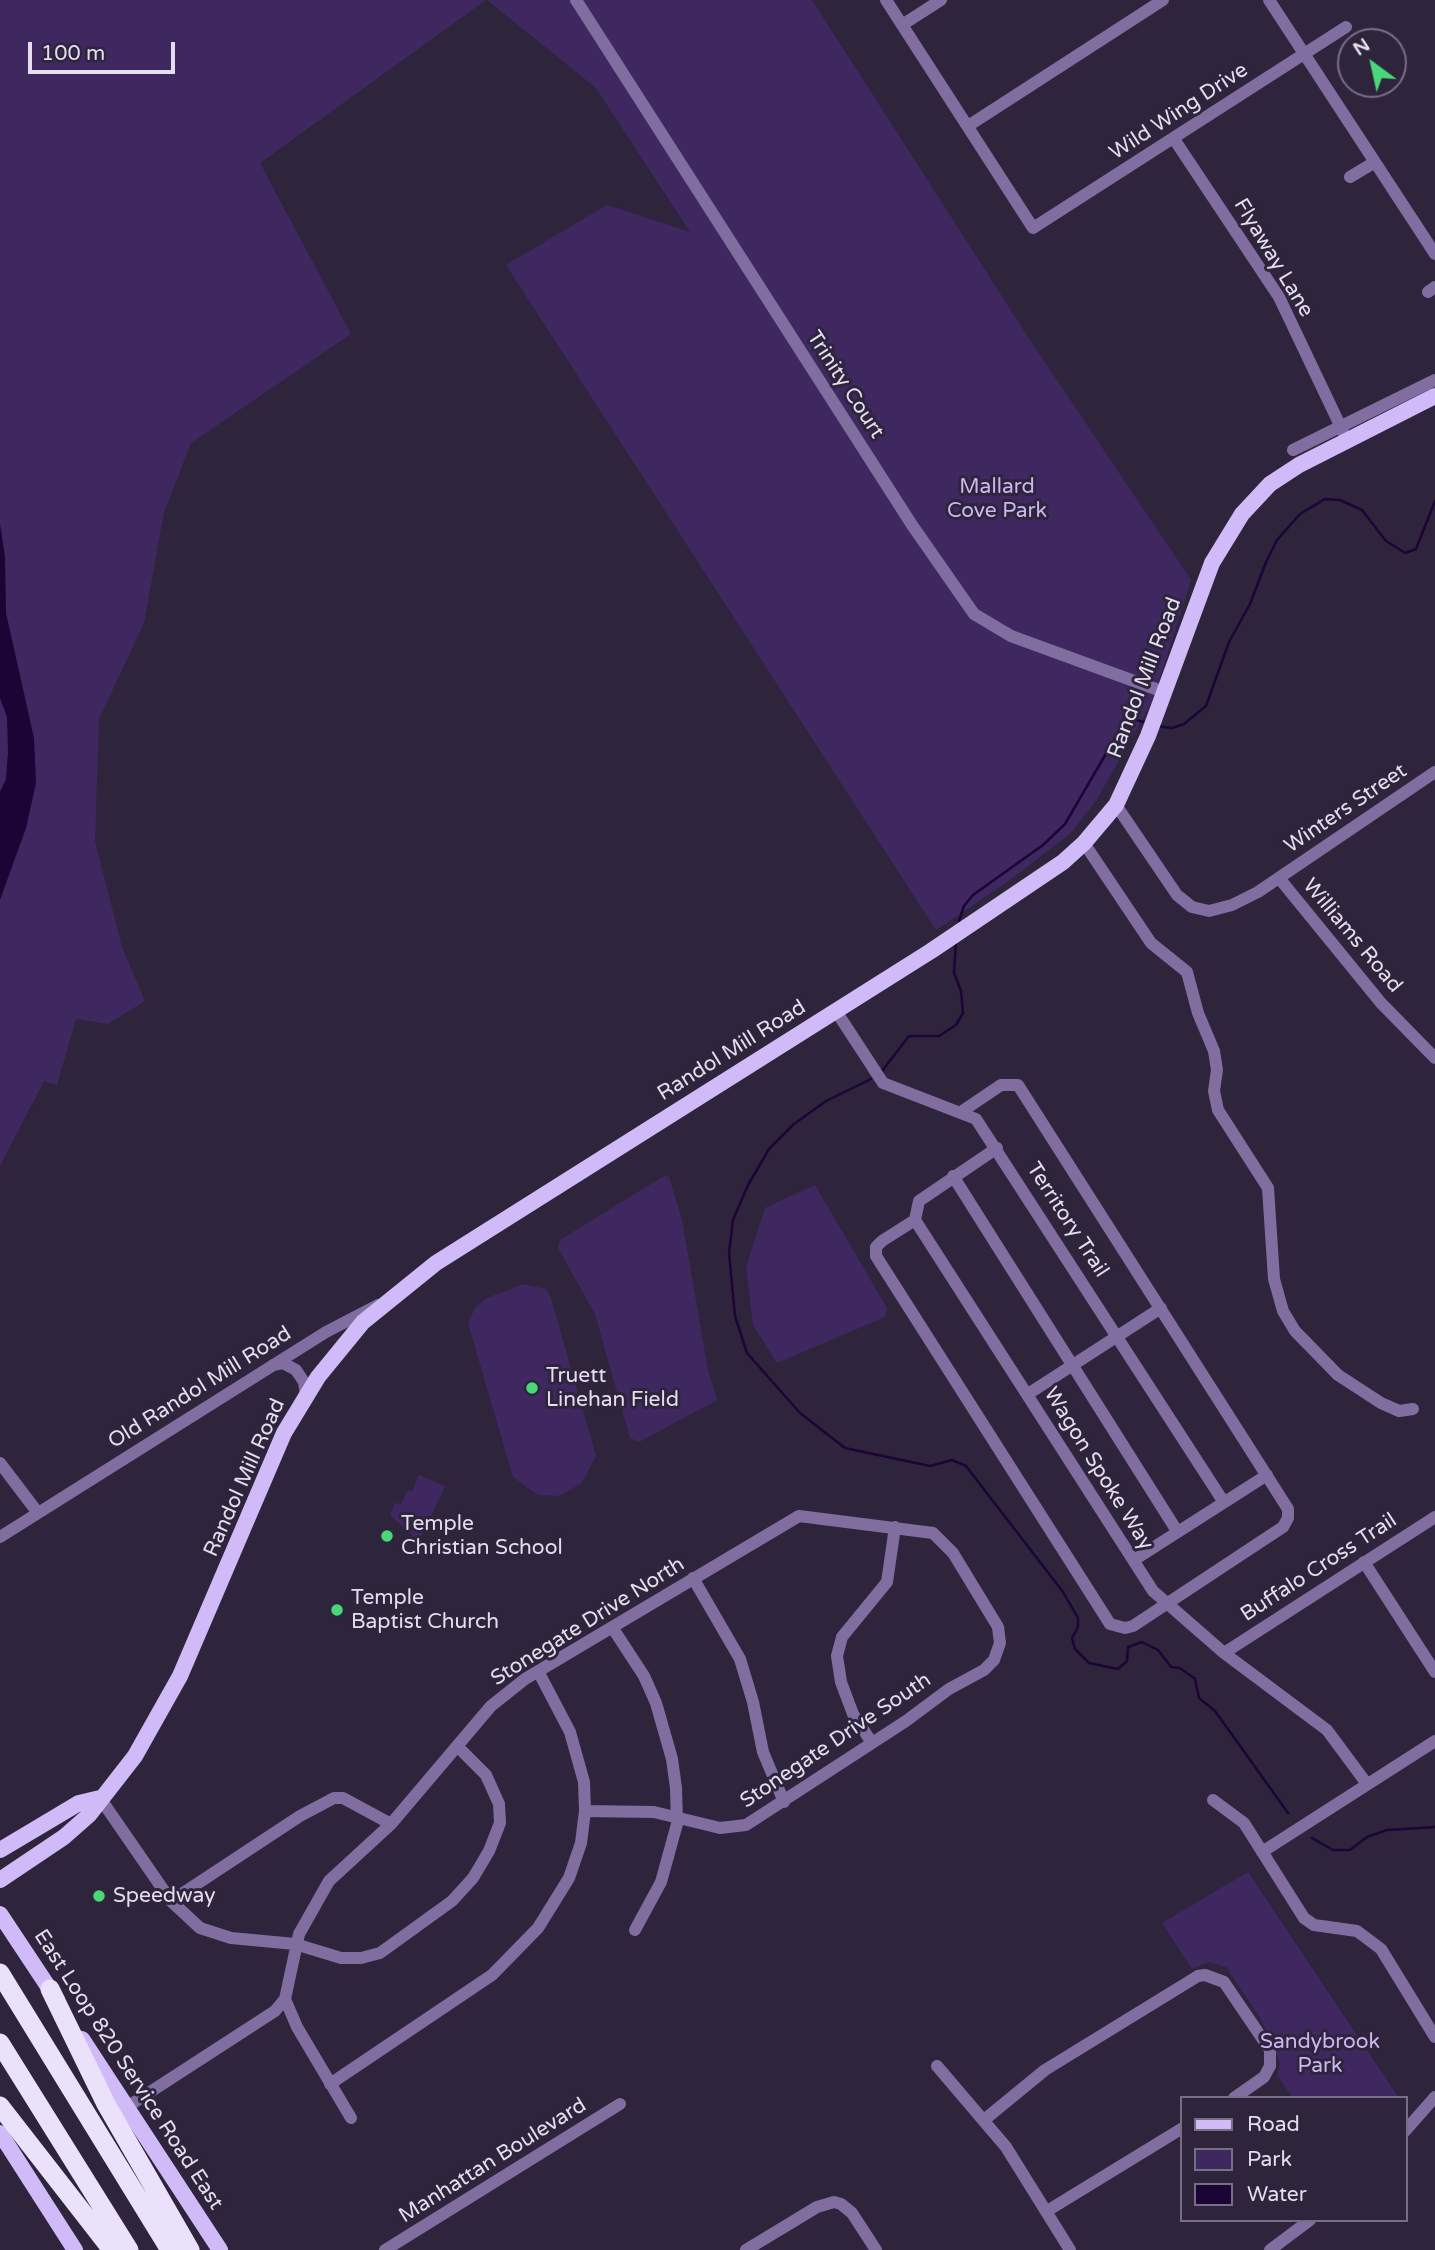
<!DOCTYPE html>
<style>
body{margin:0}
#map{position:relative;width:1435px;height:2250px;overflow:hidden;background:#2e253d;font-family:"Varela Round",sans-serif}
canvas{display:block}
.legend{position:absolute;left:1180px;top:2096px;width:228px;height:126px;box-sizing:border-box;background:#2e253d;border:2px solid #766f84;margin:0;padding:9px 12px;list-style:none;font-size:21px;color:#e3deee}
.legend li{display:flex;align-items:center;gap:14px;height:35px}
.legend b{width:35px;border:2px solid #766f84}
.north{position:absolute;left:1337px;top:28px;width:70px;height:70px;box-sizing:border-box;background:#2e253d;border:2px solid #766f84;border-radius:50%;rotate:327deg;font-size:19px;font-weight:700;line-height:28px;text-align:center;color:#e3deee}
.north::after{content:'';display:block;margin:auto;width:24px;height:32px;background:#4ad777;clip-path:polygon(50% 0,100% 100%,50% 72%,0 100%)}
.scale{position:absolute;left:28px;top:42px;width:147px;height:32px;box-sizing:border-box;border:4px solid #e3deee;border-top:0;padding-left:9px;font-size:21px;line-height:24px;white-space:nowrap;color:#e3deee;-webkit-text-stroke:5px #2e253d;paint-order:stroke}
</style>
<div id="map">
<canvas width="1435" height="2250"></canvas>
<ul class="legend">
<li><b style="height:9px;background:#d0baf8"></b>Road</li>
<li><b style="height:19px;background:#3f2760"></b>Park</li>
<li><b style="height:19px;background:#1c0436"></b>Water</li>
</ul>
<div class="north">N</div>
<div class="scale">100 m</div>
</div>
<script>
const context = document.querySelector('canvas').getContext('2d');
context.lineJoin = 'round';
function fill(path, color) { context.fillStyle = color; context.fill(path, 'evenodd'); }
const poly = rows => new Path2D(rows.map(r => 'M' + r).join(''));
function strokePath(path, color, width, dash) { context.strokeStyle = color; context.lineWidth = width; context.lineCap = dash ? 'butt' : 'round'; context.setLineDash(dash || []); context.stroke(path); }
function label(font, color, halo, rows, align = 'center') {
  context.font = font + ' "Varela Round",sans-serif'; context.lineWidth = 6; context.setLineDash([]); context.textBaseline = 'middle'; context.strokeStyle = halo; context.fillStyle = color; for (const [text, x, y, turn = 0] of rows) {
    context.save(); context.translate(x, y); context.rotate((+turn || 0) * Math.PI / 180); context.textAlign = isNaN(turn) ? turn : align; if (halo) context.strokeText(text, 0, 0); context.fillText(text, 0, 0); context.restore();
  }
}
fill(poly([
 [0,0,486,0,260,163,351,334,191,443,164,512,144,623,99,719,95,841,122,947,145,1001,108,1024,76,1019,57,1085,44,1081,0,1166],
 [487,0,812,0,1028,337,1191,580,1153,700,1097,799,1071,833,1006,883,936,930,506,265,607,205,690,232,596,88],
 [664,1176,669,1177,682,1220,708,1370,717,1400,639,1442,630,1438,595,1314,558,1248,560,1240],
 [815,1185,887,1308,885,1317,777,1363,753,1325,746,1267,765,1208],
 [523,1284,546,1289,551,1298,596,1456,582,1483,559,1496,538,1495,513,1477,468,1323,475,1308,485,1299],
 [419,1475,445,1486,419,1542,390,1515,395,1503,401,1504,408,1490,412,1491],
 [1248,1872,1399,2098,1293,2098,1277,2075,1280,2063,1261,2019,1226,1967,1208,1962,1192,1969,1162,1923]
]), '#3f2760');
fill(poly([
 [0,524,5,557,6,613,34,738,36,783,26,828,0,900,0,792,6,779,8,752,7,717,0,698]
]), '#1c0436');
strokePath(poly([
 [1158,726,1172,728,1184,724,1206,706,1229,642,1250,604,1266,562,1277,540,1300,514,1325,499,1340,500,1362,510,1386,541,1405,553,1416,549,1435,501],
 [959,921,964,906,973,895,1043,845,1065,824,1118,733,1136,720,1148,723],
 [882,1071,909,1036,939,1036,956,1025,963,1013,961,991,954,973,956,941],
 [871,1079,826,1101,794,1124,769,1149,748,1185,733,1220,729,1253,735,1316,747,1353,800,1413,845,1448,930,1466,952,1460,966,1466,1063,1592,1078,1618,1078,1627,1072,1638,1075,1649,1089,1663,1118,1669,1127,1661,1128,1647,1142,1642,1158,1650,1171,1667,1180,1668,1195,1679,1199,1698,1215,1711,1288,1813],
 [1312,1838,1333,1850,1350,1850,1367,1837,1387,1830,1435,1827]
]), '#1c0436', 2.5);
strokePath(poly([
 [576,0,912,525,974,614,1011,636,1164,692],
 [886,0,1033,228,1346,27],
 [1269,0,1435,254],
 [902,25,941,0],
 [968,126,1163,0],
 [1174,139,1279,297,1347,440],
 [1350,177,1375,162],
 [1428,292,1435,287],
 [1293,450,1435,380],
 [1116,805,1177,895,1192,907,1209,911,1232,905,1258,892,1435,772],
 [1084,843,1151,943,1187,972,1198,1013,1214,1051,1217,1070,1214,1091,1218,1110,1268,1188,1274,1279,1283,1311,1295,1331,1338,1375,1381,1403,1399,1411,1413,1409],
 [1279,878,1381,1003,1435,1058],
 [836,1011,883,1083,976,1119,1223,1501],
 [997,1148,919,1201,915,1220,1153,1591,1224,1653,1327,1730,1367,1784],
 [953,1176,1177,1531],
 [915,1220,882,1241,876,1247,876,1256,1110,1624,1125,1628,1133,1626,1283,1527,1288,1518,1288,1509,1018,1085,1001,1085,961,1112],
 [273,1365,283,1363,296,1370,304,1382,306,1395],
 [1028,1394,1161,1308],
 [0,1463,38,1513],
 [0,1537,326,1332,378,1305],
 [1134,1560,1267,1475],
 [1364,1562,1435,1672],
 [693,1578,740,1659,753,1702,763,1752,784,1802],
 [612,1627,644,1676,656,1703,672,1759,676,1788,677,1824,661,1882,635,1930],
 [1224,1653,1435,1517],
 [872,1743,853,1714,841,1682,837,1656,842,1637,887,1582,895,1527],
 [100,1798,171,1901,200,1928,231,1938,295,1944,341,1958,361,1958,380,1953,452,1901,473,1878,489,1851,500,1823,499,1804,486,1775,457,1746],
 [1213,1800,1244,1823,1304,1918,1314,1925,1357,1931,1381,1949,1435,2037],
 [1262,1852,1435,1741],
 [171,1901,300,1816,334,1798,343,1798,391,1824],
 [285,1999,297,2027,351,2118],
 [937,2066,1006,2147,1070,2250],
 [330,2084,492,1975,538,1928,569,1878,581,1843,585,1811,584,1782,570,1732,538,1671],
 [127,2107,275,2011,285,1999,299,1934,329,1881,391,1824,491,1706,525,1679,799,1516,933,1533,953,1553,998,1627,1000,1643,994,1660,984,1670,949,1689,906,1721,746,1825,720,1828,654,1812,585,1811],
 [984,2120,1045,2070,1198,1976,1205,1975,1224,1982,1270,2050,1270,2066,1264,2077,1234,2098],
 [1405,2131,1435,2097],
 [1047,2211,1181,2129],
 [385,2250,620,2104],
 [746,2250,817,2207,834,2202,841,2204,852,2213,876,2250],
 [1270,2250,1310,2220]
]), '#806ea0', 12);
strokePath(poly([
 [0,1850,79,1803,100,1798],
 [0,1880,64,1837,89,1815,135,1756,180,1676,284,1433,318,1377,363,1322,436,1263,931,951,1063,862,1084,843,1116,805,1148,736,1212,563,1242,514,1270,484,1299,465,1435,396],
 [0,1914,57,2000],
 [82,2039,220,2250],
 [0,2133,75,2250]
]), '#d0baf8', 16);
strokePath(poly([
 [0,1973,170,2250],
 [50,1989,106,2104,190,2250],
 [0,2043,129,2250],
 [0,2106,112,2250]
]), '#eae1fa', 19);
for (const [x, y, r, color] of [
 [532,1388,7,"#4ad777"],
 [387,1536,7,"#4ad777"],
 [337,1610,7,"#4ad777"],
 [99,1896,7,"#4ad777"]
]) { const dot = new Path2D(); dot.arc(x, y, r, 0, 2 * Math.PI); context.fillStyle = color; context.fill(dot); strokePath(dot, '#2e253d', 2.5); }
label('21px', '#e3deee', '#2e253d', [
 ["Wild Wing Drive",1179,112,-33],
 ["Flyaway Lane",1273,258,59],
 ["Trinity Court",845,385,57],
 ["Randol Mill Road",1145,678,-69],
 ["Winters Street",1346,809,-34],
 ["Williams Road",1352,936,50],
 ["Randol Mill Road",732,1051,-32],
 ["Territory Trail",1067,1220,57],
 ["Old Randol Mill Road",200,1388,-32],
 ["Wagon Spoke Way",1098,1469,58],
 ["Randol Mill Road",245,1478,-66],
 ["Buffalo Cross Trail",1319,1568,-33],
 ["Stonegate Drive North",588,1622,-32],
 ["Stonegate Drive South",836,1741,-34],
 ["East Loop 820 Service Road East",128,2070,57],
 ["Manhattan Boulevard",493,2161,-32]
]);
label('21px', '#cbb6f2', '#2e253d', [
 ["Mallard",997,487],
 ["Cove Park",997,511],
 ["Sandybrook",1320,2042],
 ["Park",1320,2066]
]);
label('21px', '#e3deee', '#2e253d', [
 ["Truett",546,1376],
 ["Linehan Field",546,1400],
 ["Temple",401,1524],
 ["Christian School",401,1548],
 ["Temple",351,1598],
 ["Baptist Church",351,1622],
 ["Speedway",113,1896]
], 'left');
</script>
